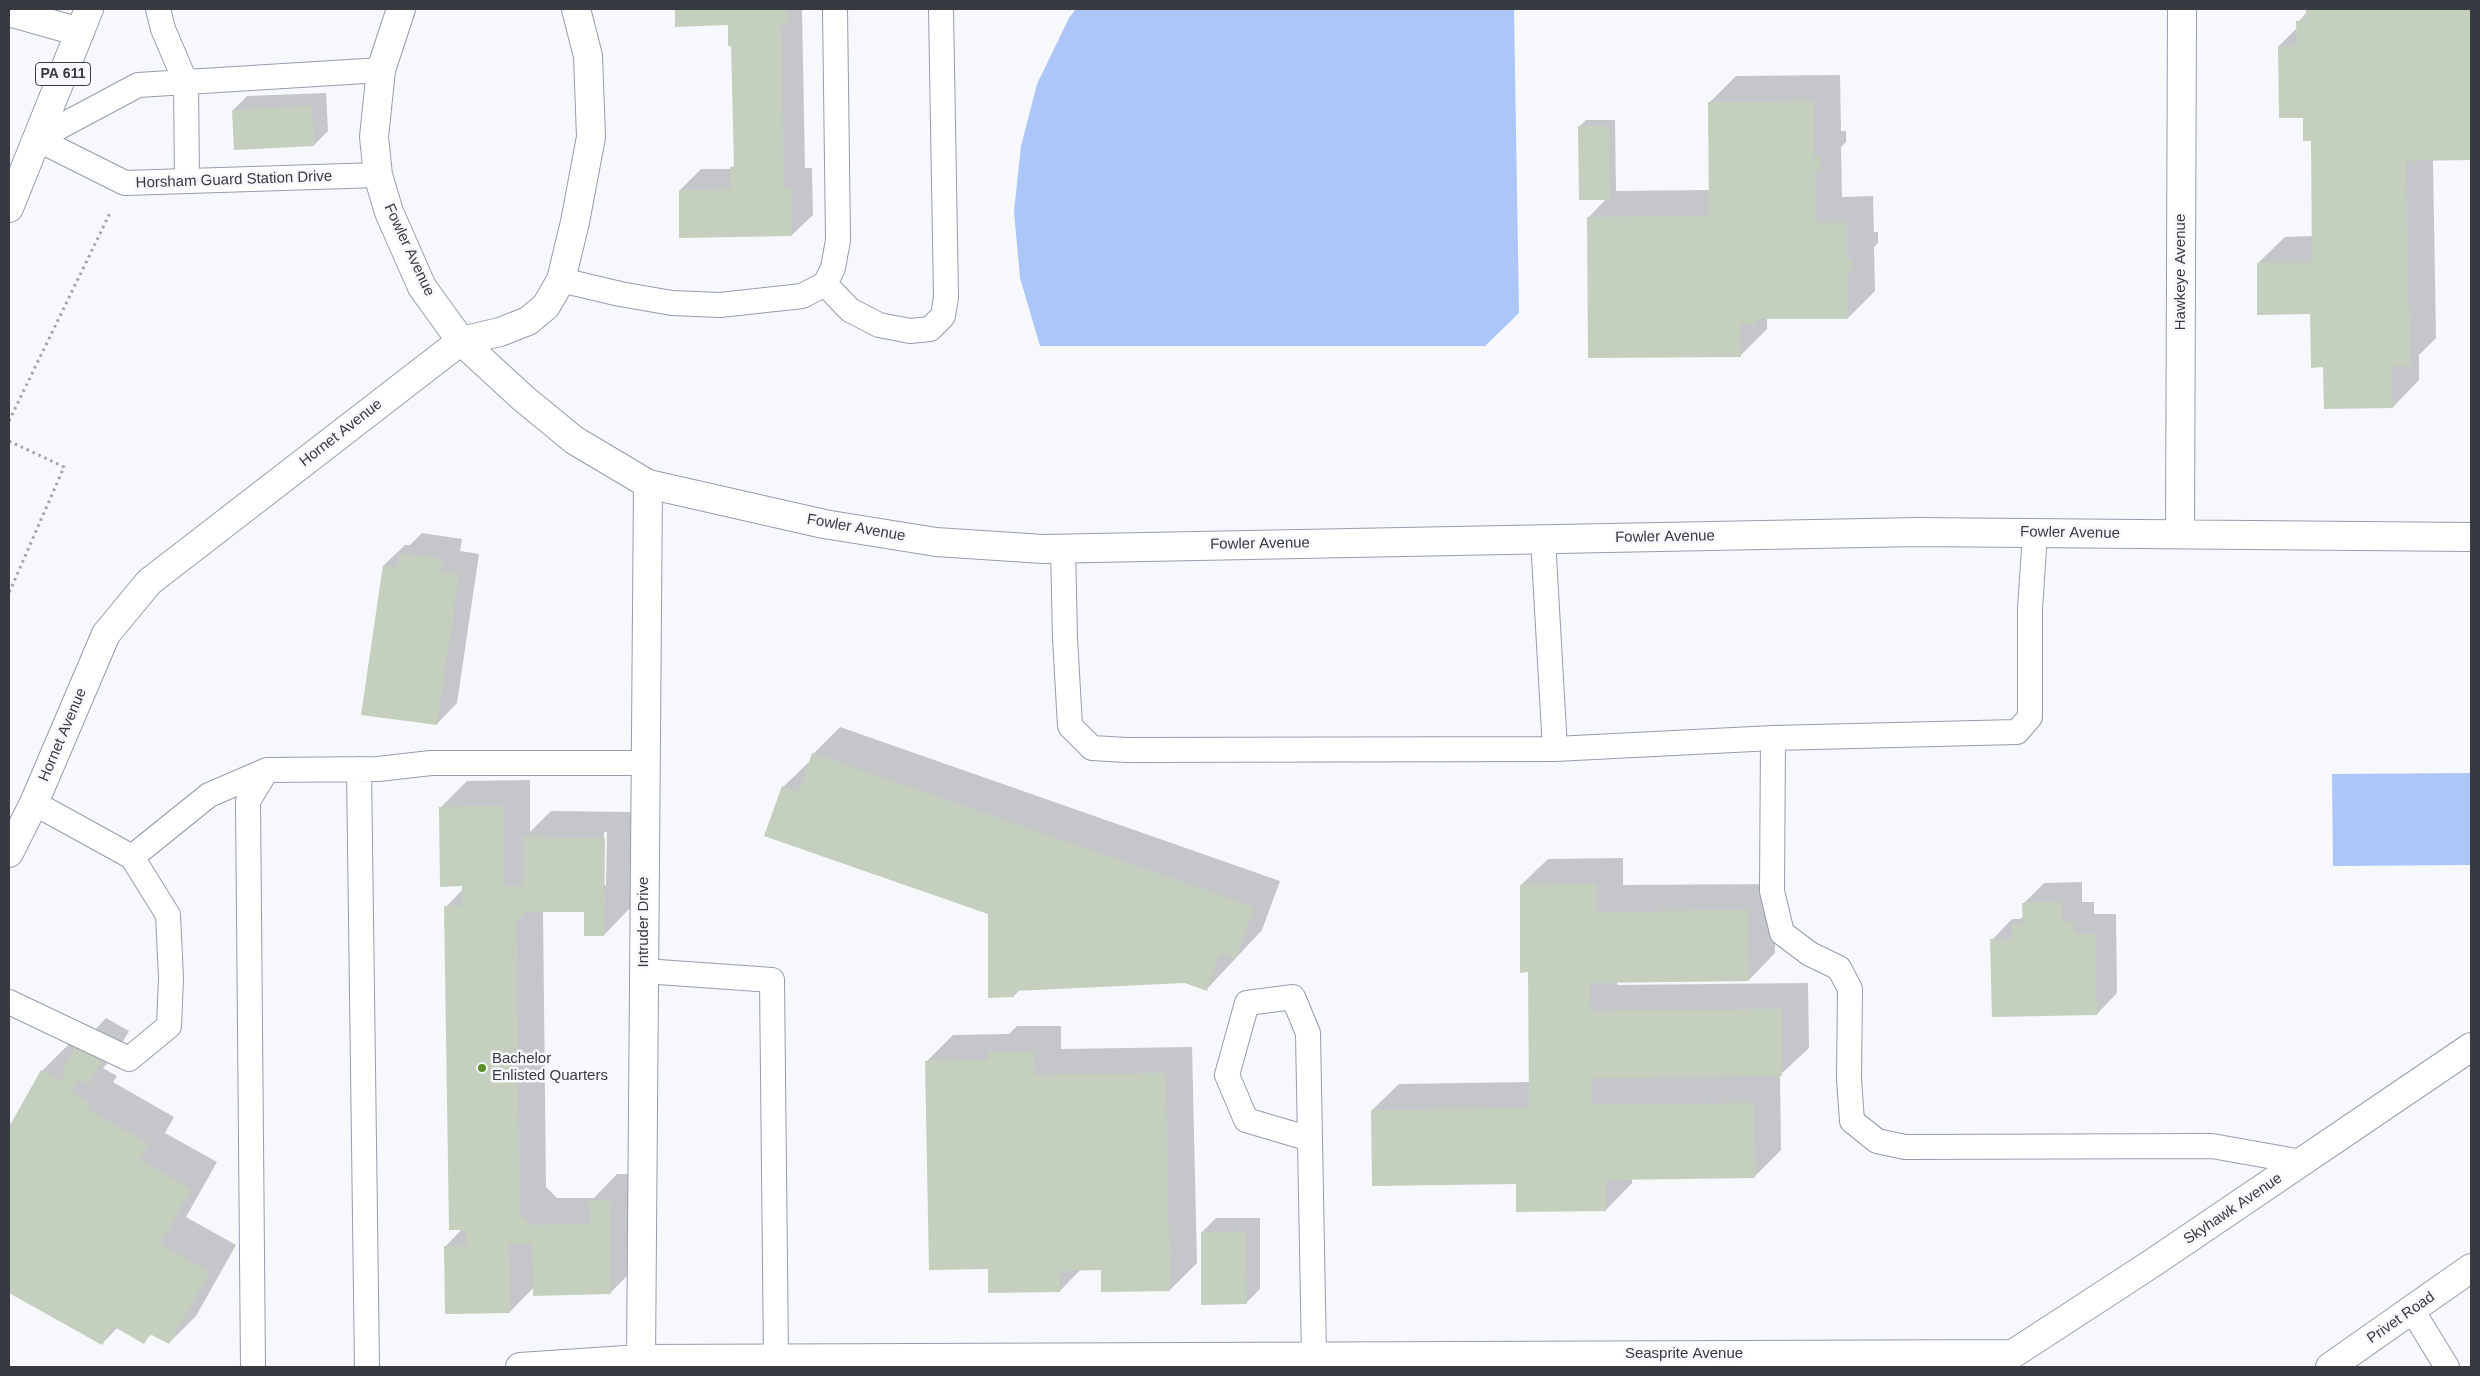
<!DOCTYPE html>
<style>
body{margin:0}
#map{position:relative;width:2480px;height:1376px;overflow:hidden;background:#f6f8fc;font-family:Helvetica,sans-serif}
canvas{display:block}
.frame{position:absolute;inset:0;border:10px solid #373a41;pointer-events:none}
</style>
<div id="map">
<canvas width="2480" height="1376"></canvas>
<div class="frame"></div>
</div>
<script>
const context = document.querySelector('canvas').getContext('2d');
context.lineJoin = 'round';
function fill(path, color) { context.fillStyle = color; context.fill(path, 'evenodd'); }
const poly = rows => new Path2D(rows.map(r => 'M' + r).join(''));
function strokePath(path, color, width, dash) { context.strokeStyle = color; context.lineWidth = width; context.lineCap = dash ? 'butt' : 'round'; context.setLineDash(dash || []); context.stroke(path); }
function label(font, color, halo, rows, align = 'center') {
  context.font = font + ' Helvetica,sans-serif'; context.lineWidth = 5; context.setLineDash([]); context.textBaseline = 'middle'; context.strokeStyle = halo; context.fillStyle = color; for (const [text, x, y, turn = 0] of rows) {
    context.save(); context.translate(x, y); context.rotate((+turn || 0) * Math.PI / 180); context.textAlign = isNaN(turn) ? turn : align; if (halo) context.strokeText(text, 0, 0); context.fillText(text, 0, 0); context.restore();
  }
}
fill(poly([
 [1076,9,1514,9,1519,313,1485,346,1040,346,1020,278,1014,211,1021,146,1037,84,1069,18],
 [2471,773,2471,865,2333,866,2332,774]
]), '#adc6fa');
fill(poly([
 [676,9,802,9,805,168,812,168,813,215,792,235,680,190,701,169,731,169,735,164,733,45,729,24,676,25],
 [2307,9,2471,9,2471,159,2433,160,2436,338,2419,355,2419,380,2393,407,2324,366,2311,313,2258,263,2285,237,2313,236,2312,140,2279,46,2298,27,2298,22,2307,12],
 [1840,75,1841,131,1846,131,1846,142,1841,147,1842,197,1873,196,1874,232,1878,232,1878,243,1874,247,1875,291,1848,318,1767,318,1767,329,1740,356,1588,218,1607,198,1579,127,1586,120,1615,120,1616,191,1710,190,1709,103,1736,76],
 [326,93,328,131,314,145,233,110,247,96],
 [422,533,462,539,460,551,479,554,457,703,437,724,384,565,405,545,410,545],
 [840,727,1280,881,1262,930,1206,990,1186,982,1020,989,1014,996,989,913,783,787,811,760,813,754],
 [530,780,530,832,551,811,631,812,630,908,604,935,585,910,543,911,546,1187,557,1198,594,1198,617,1174,635,1174,637,1266,610,1293,534,1287,510,1312,445,1247,462,1229,446,907,463,889,440,808,467,781],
 [604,832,607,832,606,885,603,885],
 [1623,858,1623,885,1774,884,1775,953,1749,980,1617,982,1617,985,1808,983,1809,1048,1780,1075,1781,1150,1754,1177,1632,1178,1632,1183,1606,1210,1517,1183,1372,1110,1399,1084,1530,1082,1529,971,1521,885,1548,859],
 [2082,882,2082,902,2094,902,2094,914,2116,914,2117,993,2097,1014,1992,940,2012,919,2020,919,2024,916,2023,904,2044,883],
 [106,1018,129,1031,114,1057,103,1068,117,1076,113,1082,174,1117,165,1133,217,1162,186,1217,236,1245,196,1316,169,1343,152,1334,143,1342,117,1328,102,1344,9,1291,9,1130,42,1071,69,1044,77,1049],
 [1017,1026,1061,1026,1061,1049,1192,1047,1197,1263,1170,1290,1102,1269,1081,1269,1060,1291,989,1268,926,1062,953,1035,1009,1034],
 [1216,1218,1260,1218,1260,1289,1246,1303,1202,1232]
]), '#0003');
fill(poly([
 [675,9,788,9,788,22,781,23,784,188,792,188,792,236,679,238,679,190,731,189,730,167,734,167,731,46,728,46,728,25,675,27],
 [2306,9,2471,9,2471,160,2406,161,2410,366,2392,366,2393,408,2324,409,2323,367,2311,368,2310,314,2257,315,2257,263,2312,263,2311,141,2303,141,2303,118,2279,118,2278,46,2297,45,2296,21,2306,20],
 [1814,101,1814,158,1820,157,1820,170,1815,170,1816,223,1847,223,1847,258,1852,259,1852,271,1848,271,1848,319,1756,319,1756,324,1740,324,1741,357,1588,358,1587,217,1709,216,1708,102],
 [312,106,314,146,234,150,232,110],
 [1578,126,1609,126,1610,200,1579,200],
 [400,553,442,559,440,571,459,574,437,725,361,715,383,565,398,567],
 [812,753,1254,907,1236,958,1220,953,1207,991,1185,983,1014,991,1014,997,988,998,988,914,764,836,782,786,799,792],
 [504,806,504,886,523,886,523,837,605,838,604,936,584,936,584,912,526,912,516,921,520,1214,530,1225,590,1224,589,1200,609,1200,611,1294,533,1296,532,1244,509,1244,510,1313,445,1314,444,1246,467,1245,466,1230,449,1230,444,906,462,906,462,886,440,887,439,807],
 [1597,884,1597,912,1748,910,1749,981,1590,983,1591,1011,1782,1009,1782,1076,1592,1078,1592,1104,1754,1103,1755,1178,1606,1180,1606,1211,1516,1212,1516,1184,1372,1186,1371,1110,1529,1108,1528,972,1520,973,1520,885],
 [2062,902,2062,922,2073,922,2074,934,2096,934,2097,1015,1992,1017,1990,939,2012,939,2012,925,2023,925,2022,903],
 [78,1044,103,1058,88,1085,78,1079,71,1092,91,1103,87,1109,149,1144,139,1160,191,1189,160,1244,210,1272,169,1344,150,1334,144,1344,113,1326,102,1345,9,1293,9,1127,41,1070,61,1082,65,1075,61,1073],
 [989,1052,1034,1052,1035,1075,1166,1073,1170,1291,1101,1292,1101,1270,1059,1271,1060,1292,988,1293,988,1269,929,1270,925,1061,989,1060],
 [1246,1231,1247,1304,1201,1305,1201,1232]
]), '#c4cfbd');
const lane = poly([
 [158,9,163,29,186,83,187,181],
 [37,139,138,85,381,70],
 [37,139,125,183,378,175],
 [561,280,620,294,672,303,720,305,802,296,825,284,833,268,838,240,835,9],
 [825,284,850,310,879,325,910,331,930,329,943,316,946,297,941,9],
 [1543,539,1555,749],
 [1063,548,1065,638,1070,726,1092,748,1127,750,1555,749,1773,738,2017,732,2030,717,2030,609,2035,533],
 [1773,738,1772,891,1782,933,1810,954,1839,968,1850,989,1849,1079,1852,1121,1877,1141,1905,1147,2212,1146,2302,1162],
 [359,769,367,1367],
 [34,803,132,857,209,795,267,770],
 [644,971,772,980,776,1359],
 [9,1002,129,1059,169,1026,171,978,168,915,132,857],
 [1310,1139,1246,1120,1227,1075,1247,1003,1293,997,1308,1033,1314,1356],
 [2412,1310,2447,1367],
 [253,1367,248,801,267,770,378,769,431,763,646,763]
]);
const street = poly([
 [401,9,381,70,374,137,378,175,389,212,422,287,461,341,523,398,574,440,648,484,824,524,936,542,1043,549,1917,532,2471,537],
 [9,12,80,32],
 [2180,534,2182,9],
 [9,853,34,803,106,634,149,582,461,341,500,332,528,321,546,306,561,280,575,222,591,137,588,56,576,9],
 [641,1359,648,484],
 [1999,1363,2151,1264,2471,1047],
 [520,1367,641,1359,2013,1354],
 [2330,1367,2471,1268]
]);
const highway = poly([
 [9,208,89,9]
]);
strokePath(lane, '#959dae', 26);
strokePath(street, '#959dae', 30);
strokePath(highway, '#959dae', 30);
strokePath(poly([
 [9,421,110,213],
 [9,441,64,467,9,593]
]), '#a1a3a9', 3, [2.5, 4]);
strokePath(lane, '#fff', 24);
strokePath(street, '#fff', 28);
strokePath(highway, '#fff', 28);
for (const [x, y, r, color] of [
 [482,1068,5,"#5b9029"]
]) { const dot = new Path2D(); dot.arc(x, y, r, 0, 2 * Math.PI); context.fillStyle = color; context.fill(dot); strokePath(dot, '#f6f8fc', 2); }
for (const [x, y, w] of [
 [63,74,55]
]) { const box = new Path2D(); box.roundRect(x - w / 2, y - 11.5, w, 23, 4); context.fillStyle = '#f6f8fc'; context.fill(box); strokePath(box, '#373a41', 1); }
label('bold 14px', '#373a41', null, [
 ["PA 611",63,74]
]);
label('15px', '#373a41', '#f6f8fc', [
 ["Horsham Guard Station Drive",234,180,-2],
 ["Fowler Avenue",409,250,65],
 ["Hawkeye Avenue",2181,272,-90],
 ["Hornet Avenue",341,433,-38],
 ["Fowler Avenue",856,528,10],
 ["Fowler Avenue",2070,533,1],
 ["Fowler Avenue",1665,537,-1],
 ["Fowler Avenue",1260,544,-1],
 ["Hornet Avenue",63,735,-67],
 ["Intruder Drive",644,922,-90],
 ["Skyhawk Avenue",2233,1209,-34],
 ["Privet Road",2401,1318,-35],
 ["Seasprite Avenue",1684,1354]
]);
label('15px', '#373a41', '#f6f8fc', [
 ["Bachelor",492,1059],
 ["Enlisted Quarters",492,1076]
], 'left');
</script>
